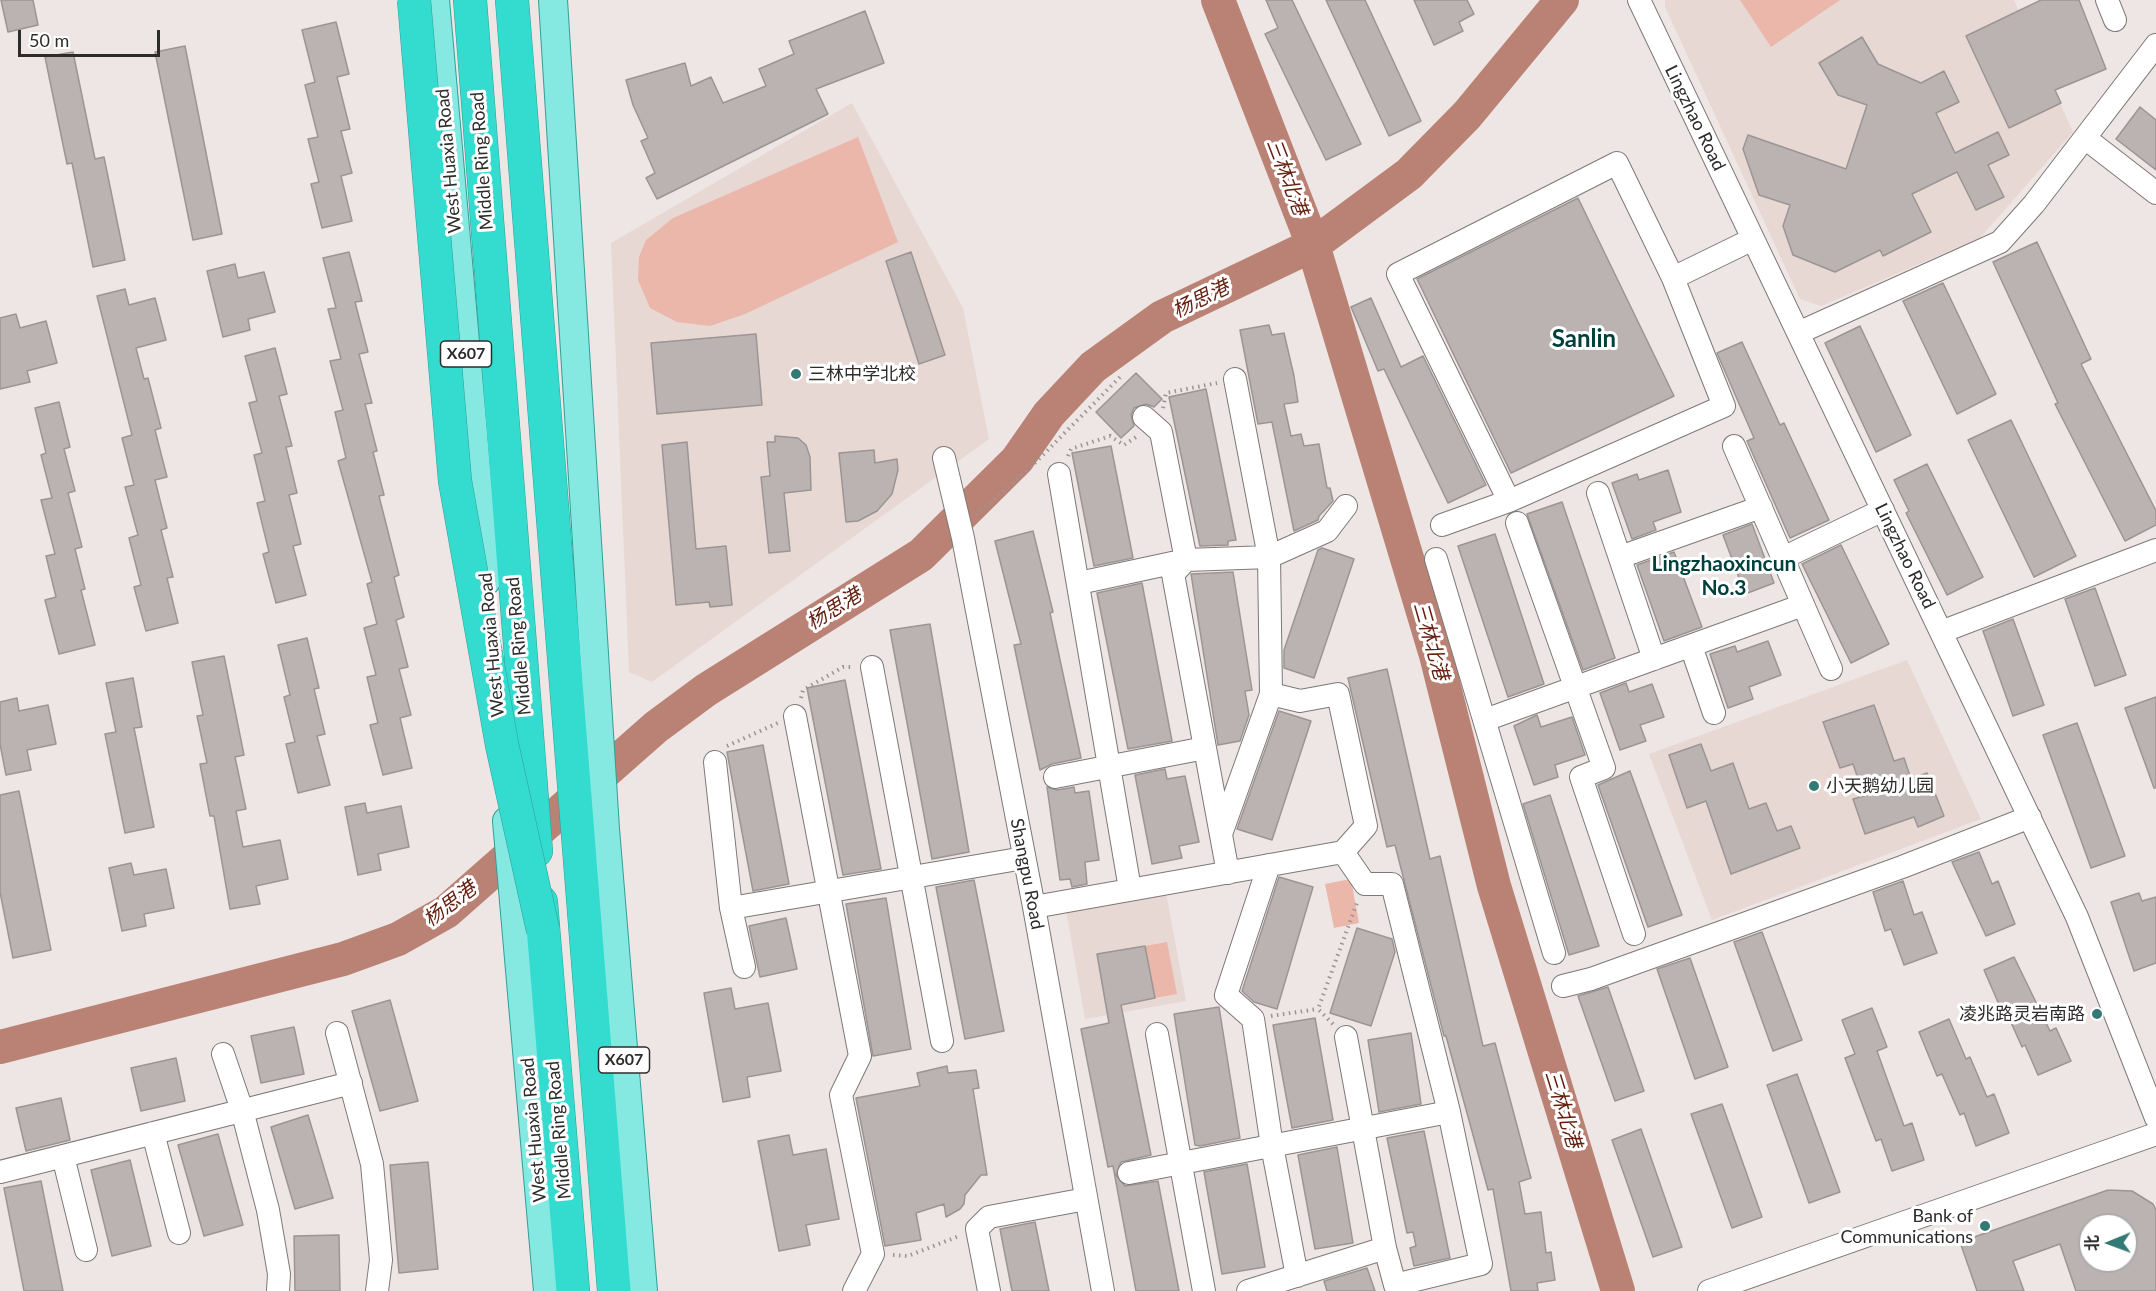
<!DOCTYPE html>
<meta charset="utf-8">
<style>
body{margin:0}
#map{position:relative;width:2156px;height:1291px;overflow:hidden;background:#ede6e4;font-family:Lato,"Noto Sans SC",sans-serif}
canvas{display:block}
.north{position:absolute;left:2078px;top:1213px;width:60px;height:60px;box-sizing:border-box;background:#fff;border:2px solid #ababaa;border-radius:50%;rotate:269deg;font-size:16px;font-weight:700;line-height:24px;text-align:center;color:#2e2c2b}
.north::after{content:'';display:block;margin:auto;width:21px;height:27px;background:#337a74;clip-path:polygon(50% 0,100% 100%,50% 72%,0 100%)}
.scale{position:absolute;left:18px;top:30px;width:142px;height:27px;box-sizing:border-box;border:3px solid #2e2c2b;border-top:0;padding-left:8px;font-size:18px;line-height:21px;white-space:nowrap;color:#2e2c2b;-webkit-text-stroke:4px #fff;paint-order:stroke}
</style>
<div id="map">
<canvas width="2156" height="1291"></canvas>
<div class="north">北</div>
<div class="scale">50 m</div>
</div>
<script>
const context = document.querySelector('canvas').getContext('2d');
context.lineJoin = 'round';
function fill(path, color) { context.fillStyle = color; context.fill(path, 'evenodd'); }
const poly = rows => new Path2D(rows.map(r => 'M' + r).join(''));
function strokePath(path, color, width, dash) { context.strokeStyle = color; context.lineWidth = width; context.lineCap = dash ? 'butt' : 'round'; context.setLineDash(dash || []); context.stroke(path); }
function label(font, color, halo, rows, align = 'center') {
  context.font = font + ' Lato,"Noto Sans SC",sans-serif'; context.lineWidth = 6; context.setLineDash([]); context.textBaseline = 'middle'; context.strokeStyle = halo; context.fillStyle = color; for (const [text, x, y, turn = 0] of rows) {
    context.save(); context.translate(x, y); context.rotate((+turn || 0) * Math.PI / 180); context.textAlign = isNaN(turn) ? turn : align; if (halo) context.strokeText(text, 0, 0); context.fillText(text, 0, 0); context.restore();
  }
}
fill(poly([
 [1665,0,2014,0,2073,132,1980,238,1821,306,1800,299,1665,7],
 [852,103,963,308,989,439,652,682,629,672,611,243],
 [1907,660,1981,819,1712,920,1649,754],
 [1166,892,1186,1001,1085,1019,1066,910]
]), '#e8d8d4');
fill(poly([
 [1740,0,1840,0,1771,47],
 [858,137,898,242,745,314,710,326,677,322,650,308,638,280,639,257,646,240,673,218],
 [1351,879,1359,923,1334,928,1325,884],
 [1167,942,1177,994,1155,998,1145,946]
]), '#eab7aa');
strokePath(poly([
 [1218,0,1313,245,1436,655,1494,886,1618,1291],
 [0,1047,343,959,398,939,446,912,656,727,706,690,921,555,1017,460,1049,414,1093,367,1162,317,1313,245,1409,174,1467,115,1562,0]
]), '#ba8274', 34);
const building = poly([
 [1,0,33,0,38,25,8,32,1,0],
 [1266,0,1292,0,1361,144,1326,160,1265,34,1278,28,1266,0],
 [1326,0,1365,0,1421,121,1389,136,1326,0],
 [1414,0,1467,0,1474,14,1459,22,1463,31,1434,45,1414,0],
 [2041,0,2079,0,2106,69,2055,90,2061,103,2009,128,1966,36,2041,0],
 [865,11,884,63,816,89,828,114,657,199,646,178,655,173,641,141,648,138,633,105,626,80,685,63,691,86,711,77,723,103,766,86,759,69,794,54,789,41,865,11],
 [336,22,349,74,337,77,350,129,341,131,352,173,341,176,352,221,322,228,311,184,319,182,308,139,318,137,305,85,315,82,302,30,336,22],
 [1862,37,1878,64,1921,83,1944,71,1959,102,1936,113,1955,153,1998,132,2009,155,1988,165,2004,197,1976,210,1957,172,1912,194,1931,232,1883,256,1880,250,1835,272,1793,255,1783,226,1790,205,1759,195,1743,149,1748,135,1846,169,1867,105,1838,95,1819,63,1862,37],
 [185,46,222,234,193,240,155,52,185,46],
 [73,52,95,159,104,157,125,260,93,267,72,163,67,164,45,57,73,52],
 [2140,107,2156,120,2156,170,2116,139,2140,107],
 [1578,198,1674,396,1511,473,1417,279,1578,198],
 [2037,242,2091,359,2081,364,2156,511,2156,525,2125,541,2055,404,2058,403,1993,262,2037,242],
 [349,252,362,301,355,302,368,352,359,354,372,403,365,404,377,451,373,452,384,495,379,496,399,575,394,577,404,617,396,620,408,667,399,669,411,715,400,718,412,768,383,775,370,725,378,723,367,677,376,675,364,628,377,624,367,584,372,582,338,461,346,458,335,412,343,410,330,361,341,359,328,309,336,308,323,258,349,252],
 [911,252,945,355,919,364,886,261,911,252],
 [235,264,238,278,264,272,275,312,248,319,250,330,223,337,207,271,235,264],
 [1943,283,1996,394,1957,414,1903,301,1943,283],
 [125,289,129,305,155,298,166,340,136,348,144,379,148,378,161,428,155,430,167,477,155,480,167,528,161,530,173,577,167,578,178,623,146,631,134,587,141,585,129,538,138,535,125,487,134,485,122,438,132,435,97,296,125,289],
 [1371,298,1401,367,1423,356,1486,485,1448,503,1384,369,1378,371,1351,307,1371,298],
 [16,314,20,328,46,321,57,363,27,371,30,382,0,389,0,318,16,314],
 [1269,325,1272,335,1284,333,1294,376,1298,402,1284,404,1291,436,1301,434,1304,446,1319,444,1327,488,1330,488,1333,501,1319,516,1318,520,1294,531,1272,422,1258,424,1240,330,1269,325],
 [1860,326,1911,435,1876,452,1825,343,1860,326],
 [756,334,762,405,657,414,651,343,756,334],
 [1742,342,1780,425,1784,423,1829,520,1790,538,1747,441,1754,438,1717,353,1742,342],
 [275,348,287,394,279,396,292,446,286,447,297,493,289,495,301,544,293,546,306,595,276,603,263,554,269,552,257,503,265,501,254,455,262,453,249,403,257,401,245,356,275,348],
 [1136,373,1162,399,1154,407,1146,404,1134,408,1131,415,1134,426,1121,438,1096,412,1136,373],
 [1206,389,1236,540,1228,541,1228,545,1200,546,1169,397,1206,389],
 [59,402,70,447,64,449,75,491,68,493,82,547,75,549,85,589,81,590,95,645,59,654,45,600,56,597,46,556,55,554,41,500,52,498,41,455,46,453,35,408,59,402],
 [2011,420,2076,556,2034,577,1968,440,2011,420],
 [775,436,798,438,806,445,810,457,811,490,784,493,790,551,769,553,761,477,770,476,767,442,775,442,775,436],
 [687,442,696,549,726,546,732,605,710,607,709,602,676,605,662,445,687,442],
 [1111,446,1133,558,1094,566,1072,453,1111,446],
 [874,450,875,463,897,459,898,470,892,494,877,511,858,521,846,522,839,453,874,450],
 [1927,464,1983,577,1947,595,1906,513,1909,511,1894,480,1927,464],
 [1668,470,1681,512,1653,522,1656,530,1632,539,1612,483,1637,474,1639,480,1668,470],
 [1562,502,1615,658,1583,670,1527,514,1562,502],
 [1752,524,1774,583,1745,594,1723,535,1752,524],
 [1033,531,1053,612,1050,613,1081,758,1052,764,1040,770,1014,645,1021,644,995,541,1033,531],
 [1495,534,1544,684,1508,697,1458,546,1495,534],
 [1841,545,1889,644,1851,663,1802,564,1841,545],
 [1322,548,1354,559,1314,678,1284,668,1284,650,1318,550,1322,548],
 [1674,552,1702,627,1664,641,1637,565,1674,552],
 [1233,572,1252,690,1245,691,1249,715,1240,741,1218,745,1191,574,1233,572],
 [1142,583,1172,741,1128,749,1097,593,1142,583],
 [2095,588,2126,675,2095,686,2065,599,2095,588],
 [2013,619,2044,705,2013,716,1983,631,2013,619],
 [930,624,969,852,932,859,890,630,930,624],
 [307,638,319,688,314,689,325,734,317,736,330,785,298,793,286,744,295,742,284,697,290,695,278,645,307,638],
 [1768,641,1781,675,1749,687,1753,699,1728,708,1710,654,1735,646,1737,652,1768,641],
 [224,656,244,755,235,757,246,809,236,811,243,847,280,840,288,879,256,886,260,904,230,909,214,816,210,816,200,764,207,763,197,716,203,715,192,662,224,656],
 [1387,669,1430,859,1440,856,1483,1046,1495,1043,1531,1178,1519,1182,1525,1214,1541,1212,1546,1253,1551,1252,1555,1280,1537,1283,1538,1291,1511,1291,1493,1189,1488,1190,1446,1036,1444,1036,1395,845,1387,847,1348,678,1387,669],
 [133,678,142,727,134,728,154,827,125,833,105,734,116,732,106,683,133,678],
 [845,680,881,869,843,875,807,688,845,680],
 [1626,683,1629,692,1652,684,1664,717,1640,725,1646,741,1620,750,1600,693,1626,683],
 [2156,697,2156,788,2154,788,2125,708,2156,697],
 [17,698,19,711,48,705,56,744,27,750,31,770,6,775,0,744,0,702,17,698],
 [1874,705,1894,761,1904,758,1911,779,1927,773,1944,816,1918,827,1914,817,1865,834,1853,799,1864,796,1853,764,1840,768,1823,722,1874,705],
 [1279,711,1311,721,1272,840,1237,829,1279,711],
 [1537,715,1541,727,1572,717,1585,755,1555,765,1558,777,1534,785,1514,726,1537,715],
 [2077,723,2125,856,2091,868,2043,735,2077,723],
 [1701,744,1711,771,1733,763,1749,809,1766,803,1777,831,1791,826,1800,848,1731,874,1706,801,1687,808,1669,755,1701,744],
 [763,745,789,884,753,891,727,752,763,745],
 [1165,769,1167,779,1185,776,1199,842,1179,846,1182,858,1152,864,1135,775,1165,769],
 [1630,771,1682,915,1648,927,1598,785,1630,771],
 [1047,787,1057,790,1074,787,1075,793,1089,791,1099,860,1085,862,1087,884,1072,887,1070,879,1060,880,1047,787],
 [19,791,51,950,13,958,0,892,0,795,19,791],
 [1550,795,1599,946,1569,955,1523,804,1550,795],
 [365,803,367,813,401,806,409,847,378,854,381,870,358,875,345,807,365,803],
 [1979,852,1992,884,1998,881,2015,924,1986,936,1952,862,1979,852],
 [131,863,134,875,166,869,174,908,144,914,146,926,122,931,109,868,131,863],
 [1279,877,1313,887,1277,1009,1254,1002,1242,991,1279,877],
 [974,880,1004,1031,965,1039,936,887,974,880],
 [1903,881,1914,915,1922,912,1937,953,1904,965,1891,929,1885,931,1873,892,1903,881],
 [2139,893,2142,901,2156,897,2156,963,2134,971,2111,902,2139,893],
 [886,898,911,1049,873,1056,846,904,886,898],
 [786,918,797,969,760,977,749,926,786,918],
 [1357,928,1392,939,1395,952,1371,1026,1330,1013,1357,928],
 [1762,932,1802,1040,1773,1051,1734,942,1762,932],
 [1145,946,1155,998,1121,1005,1151,1155,1121,1162,1116,1175,1125,1186,1158,1181,1179,1291,1136,1291,1113,1166,1108,1167,1081,1029,1109,1023,1097,954,1145,946],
 [2014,957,2050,1031,2056,1028,2071,1061,2038,1075,2025,1045,2022,1047,2004,1007,2001,1009,1984,970,2014,957],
 [1690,958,1728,1067,1695,1079,1657,969,1690,958],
 [1608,987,1644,1091,1615,1101,1578,996,1608,987],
 [731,988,735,1009,768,1003,781,1071,747,1077,750,1097,723,1102,704,993,731,988],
 [390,1000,418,1101,380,1111,352,1011,390,1000],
 [1219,1007,1240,1138,1200,1146,1195,1145,1174,1014,1219,1007],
 [1872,1008,1887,1047,1877,1051,1904,1126,1912,1123,1924,1160,1892,1171,1881,1139,1876,1141,1845,1058,1855,1054,1842,1020,1872,1008],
 [1315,1018,1333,1120,1292,1128,1273,1025,1315,1018],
 [1949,1019,1966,1059,1970,1057,1987,1097,1994,1094,2009,1133,1976,1146,1964,1113,1960,1115,1942,1074,1937,1076,1919,1032,1949,1019],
 [294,1027,304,1074,261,1083,251,1036,294,1027],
 [1411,1033,1421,1104,1379,1112,1368,1040,1411,1033],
 [176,1058,185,1101,141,1111,131,1068,176,1058],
 [947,1066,948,1073,976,1070,979,1088,973,1089,987,1175,981,1175,965,1195,964,1204,960,1209,946,1217,944,1204,916,1213,921,1240,885,1246,856,1098,920,1086,917,1073,947,1066],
 [1797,1074,1840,1192,1809,1203,1767,1085,1797,1074],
 [61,1098,70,1140,26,1151,16,1108,61,1098],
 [1722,1104,1762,1217,1732,1228,1691,1114,1722,1104],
 [308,1115,333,1198,295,1209,271,1127,308,1115],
 [1641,1129,1682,1247,1653,1257,1612,1140,1641,1129],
 [1424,1131,1450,1258,1414,1266,1410,1248,1416,1246,1413,1232,1407,1233,1387,1138,1424,1131],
 [218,1134,243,1225,204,1236,178,1145,218,1134],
 [789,1135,793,1155,826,1149,839,1219,806,1225,810,1245,779,1251,758,1141,789,1135],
 [1337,1147,1353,1243,1315,1249,1298,1155,1337,1147],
 [130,1160,151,1246,112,1256,91,1170,130,1160],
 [428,1162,438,1269,399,1273,390,1165,428,1162],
 [1247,1164,1265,1267,1222,1274,1204,1172,1247,1164],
 [41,1181,63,1291,24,1291,4,1188,41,1181],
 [2108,1190,2132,1191,2153,1204,2156,1210,2156,1291,2076,1291,2060,1244,2013,1261,2024,1291,1977,1291,1960,1242,2108,1190],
 [2090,1225,2126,1225,2126,1261,2090,1261,2090,1225],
 [1035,1222,1049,1291,1012,1291,1000,1229,1035,1222],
 [339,1235,340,1291,295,1291,294,1236,339,1235],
 [1367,1268,1375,1291,1327,1291,1324,1281,1367,1268]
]);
fill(building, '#bab3b2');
strokePath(building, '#9b9593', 1.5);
const minor = poly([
 [1639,0,2077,917,2156,1118],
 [2107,0,2115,20],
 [2085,138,2156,193],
 [1673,278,1617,163,1398,274,1509,501,1724,406,1673,278,1753,239],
 [1798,333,2000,242,2034,204,2156,45],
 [1235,379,1269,557,1271,694,1300,701,1338,694,1366,826,1343,852],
 [1144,417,1161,432,1186,560,1173,574,1228,873],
 [1734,446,1831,669],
 [944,458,963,538,1034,907,1103,1291],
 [1059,474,1130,889],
 [1598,493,1654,659],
 [1517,523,1604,768,1581,777,1634,934],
 [1442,525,1509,501],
 [1620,557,1761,507],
 [1783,558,1883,510],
 [1436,559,1554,953],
 [1079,583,1186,560,1269,557,1327,531,1346,506],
 [1941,632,2156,550],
 [1691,646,1714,713],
 [872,667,942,1041],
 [795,716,860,1056,841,1095,873,1254,854,1291],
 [1485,720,1803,605],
 [715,762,731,908,744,967],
 [1055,777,1205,748],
 [1221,834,1271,694],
 [1269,865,1226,995,1253,1019,1272,1146,1297,1276],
 [1034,907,1343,852,1365,884,1392,884,1449,1112,1481,1264,1395,1285,1385,1248,1248,1291],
 [731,908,1024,858],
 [1563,986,1591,979,1902,867,2030,817],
 [337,1033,372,1164,381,1260,377,1291],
 [1157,1034,1204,1291],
 [1346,1037,1385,1248],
 [223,1054,242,1110,268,1210,279,1274,278,1291],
 [153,1133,179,1233],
 [63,1156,86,1250],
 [0,1172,351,1083],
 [1129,1173,1449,1112],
 [989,1291,977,1229,989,1217,1086,1199],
 [1709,1291,2156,1134]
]);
const major = poly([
 [435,0,486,581],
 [553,0,605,829,643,1291],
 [507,821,548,1291]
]);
const highway = poly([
 [470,0,536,851],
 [512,0,614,1291],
 [541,902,573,1291]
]);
strokePath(minor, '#7e7876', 24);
strokePath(major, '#329e96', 30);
strokePath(highway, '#329e96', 34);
strokePath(poly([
 [1163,408,1166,393,1217,383],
 [1068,456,1071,449,1110,436,1124,445,1136,437],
 [976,515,1033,465,1122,375],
 [801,698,803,690,843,667,853,667],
 [727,746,778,723],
 [1271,1016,1318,1009],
 [1333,1024,1318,1009,1358,900],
 [893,1255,908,1256,959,1236]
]), '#9a9593', 4, [1.5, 4.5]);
strokePath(minor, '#fff', 22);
strokePath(major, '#85e9e2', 28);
strokePath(highway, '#34dbcf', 33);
const highwayBridge = poly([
 [414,0,455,481,502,745,543,930]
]);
strokePath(highwayBridge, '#329e96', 34, []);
strokePath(highwayBridge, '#34dbcf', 33);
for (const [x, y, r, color] of [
 [796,374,6,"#337a74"],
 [1814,786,6,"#337a74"],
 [2097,1014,6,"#337a74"],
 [1985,1226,6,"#337a74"]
]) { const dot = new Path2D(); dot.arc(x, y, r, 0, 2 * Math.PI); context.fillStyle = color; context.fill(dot); strokePath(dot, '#fff', 2); }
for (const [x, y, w] of [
 [466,354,51],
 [624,1060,51]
]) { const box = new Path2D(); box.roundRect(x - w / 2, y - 13, w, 26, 4.5); context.fillStyle = '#fff'; context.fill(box); strokePath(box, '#2e2c2b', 1.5); }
label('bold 16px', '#2e2c2b', null, [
 ["X607",466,354],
 ["X607",624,1060]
]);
label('18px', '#2e2c2b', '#fff', [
 ["Lingzhao Road",1695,118,64],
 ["West Huaxia Road",449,161,-95],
 ["Middle Ring Road",482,161,-94],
 ["Lingzhao Road",1905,556,64],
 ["West Huaxia Road",492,645,-95],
 ["Middle Ring Road",519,646,-95],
 ["Shangpu Road",1027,874,79],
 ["West Huaxia Road",534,1130,-95],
 ["Middle Ring Road",559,1130,-95]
]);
label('18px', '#2e2c2b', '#fff', [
 ["三林中学北校",808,374],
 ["小天鹅幼儿园",1826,786],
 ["凌兆路灵岩南路",2085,1014,"right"],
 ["Bank of",1973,1216,"right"],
 ["Communications",1973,1237,"right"]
], 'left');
label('italic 20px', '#662010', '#fff', [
 ["三林北港",1287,177,69],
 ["杨思港",1201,299,-26],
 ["杨思港",834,609,-32],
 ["三林北港",1431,641,74],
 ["杨思港",450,904,-37],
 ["三林北港",1563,1109,73]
]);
label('bold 21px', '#00403c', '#fff', [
 ["Lingzhaoxincun",1724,564],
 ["No.3",1724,588]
]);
label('bold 24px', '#00403c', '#fff', [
 ["Sanlin",1584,339]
]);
</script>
